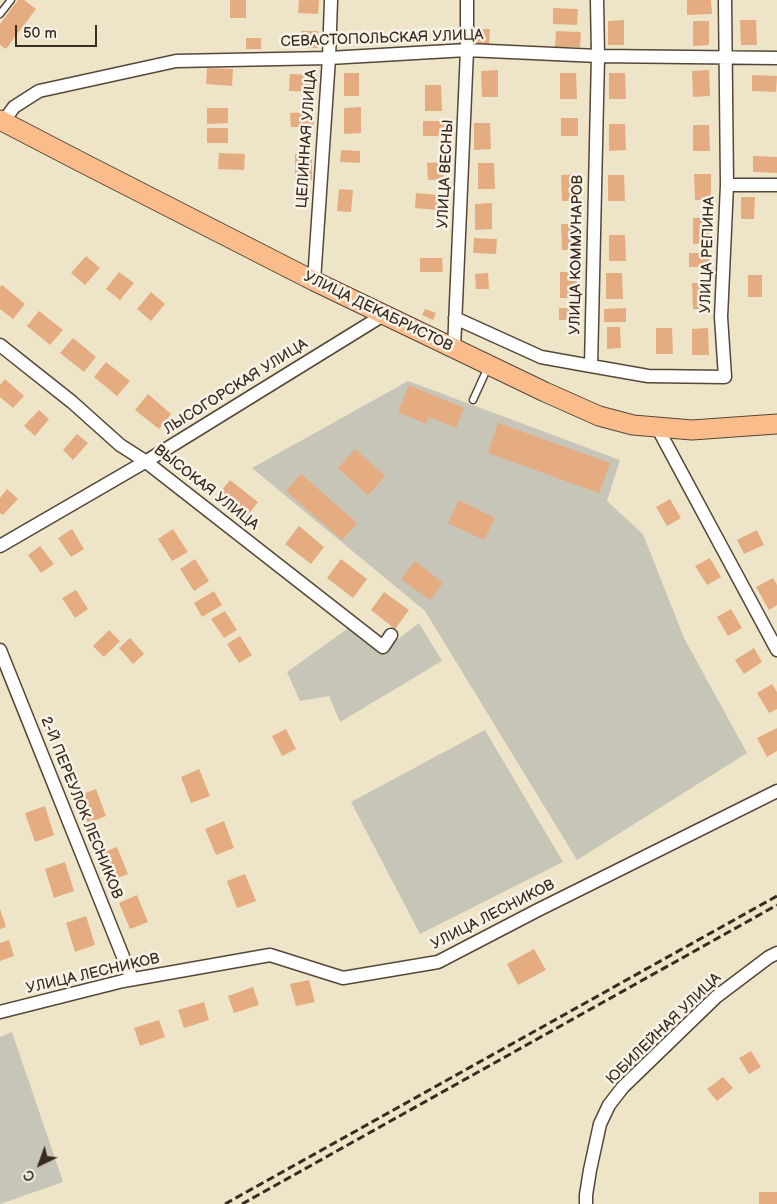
<!DOCTYPE html>
<meta charset="utf-8">
<style>
body{margin:0}
#map{position:relative;width:777px;height:1204px;overflow:hidden;background:#eee5c9;font-family:"Balsamiq Sans",sans-serif}
canvas{display:block}
.north{position:absolute;left:15px;top:1139px;width:50px;height:50px;-webkit-text-stroke:4px #f7f3e8;paint-order:stroke;rotate:222deg;font-size:14px;font-weight:700;line-height:20px;text-align:center;color:#3b2a1e}
.north::after{content:'';display:block;margin:auto;width:18px;height:22px;background:#3b2a1e;clip-path:polygon(50% 0,100% 100%,50% 72%,0 100%)}
.scale{position:absolute;left:15px;top:25px;width:82px;height:22px;box-sizing:border-box;border:2px solid #3b2a1e;border-top:0;padding-left:6px;font-size:15px;line-height:18px;white-space:nowrap;color:#3b2a1e;-webkit-text-stroke:4px #f7f3e8;paint-order:stroke}
</style>
<div id="map">
<canvas width="777" height="1204"></canvas>
<div class="north">С</div>
<div class="scale">50 m</div>
</div>
<script>
const context = document.querySelector('canvas').getContext('2d');
context.lineJoin = 'round';
function fill(path, color) { context.fillStyle = color; context.fill(path, 'evenodd'); }
const poly = rows => new Path2D(rows.map(r => 'M' + r).join(''));
function strokePath(path, color, width, dash) { context.strokeStyle = color; context.lineWidth = width; context.lineCap = dash ? 'butt' : 'round'; context.setLineDash(dash || []); context.stroke(path); }
function label(font, color, halo, rows, align = 'center') {
  context.font = font + ' "Balsamiq Sans",sans-serif'; context.lineWidth = 5; context.setLineDash([]); context.textBaseline = 'middle'; context.strokeStyle = halo; context.fillStyle = color; for (const [text, x, y, turn = 0] of rows) {
    context.save(); context.translate(x, y); context.rotate((+turn || 0) * Math.PI / 180); context.textAlign = isNaN(turn) ? turn : align; if (halo) context.strokeText(text, 0, 0); context.fillText(text, 0, 0); context.restore();
  }
}
fill(poly([
 [408,381,620,460,607,501,643,534,684,638,747,753,577,860,425,611,252,468],
 [419,623,442,661,340,722,329,696,300,701,287,672,354,624,379,654],
 [485,730,563,862,420,934,351,802],
 [12,1032,63,1182,0,1204,0,1037]
]), '#c6c5b8');
fill(poly([
 [18,0,24,0,36,9,6,49,0,45,0,24],
 [230,0,246,0,246,18,230,18],
 [299,0,319,0,318,14,298,13],
 [687,0,711,0,712,14,687,15],
 [553,8,578,9,577,25,553,24],
 [624,20,624,45,608,45,608,21],
 [740,20,756,20,757,45,741,45],
 [693,21,709,21,709,45,693,46],
 [477,29,490,29,489,45,476,45],
 [301,31,318,31,318,48,301,48],
 [556,31,581,32,580,47,555,47],
 [246,38,261,38,261,49,246,49],
 [207,68,233,69,232,86,206,84],
 [498,70,498,97,482,97,481,71],
 [709,70,710,96,693,97,692,71],
 [344,73,359,73,359,96,344,96],
 [560,73,576,73,577,99,560,99],
 [609,73,625,73,626,99,609,99],
 [290,74,316,75,315,92,289,91],
 [752,75,777,76,776,92,752,91],
 [425,85,441,85,442,111,425,111],
 [361,107,361,133,344,134,344,108],
 [207,108,228,108,228,123,207,124],
 [313,112,314,127,291,127,290,113],
 [561,118,578,118,578,136,561,136],
 [423,121,446,121,446,136,423,136],
 [474,123,490,123,491,149,474,150],
 [609,124,625,124,626,150,609,151],
 [693,125,709,125,710,151,693,151],
 [207,128,228,128,228,143,207,143],
 [341,150,360,151,360,163,340,162],
 [219,153,245,154,244,170,218,169],
 [295,154,312,154,312,180,295,181],
 [753,156,777,157,777,173,753,172],
 [443,162,444,179,428,180,427,163],
 [478,163,494,163,495,189,478,189],
 [578,174,578,201,562,201,561,175],
 [694,174,711,174,711,200,695,200],
 [608,175,624,175,625,201,608,201],
 [339,189,353,190,351,212,337,211],
 [416,193,440,195,439,210,415,208],
 [741,197,755,197,754,219,741,219],
 [492,203,492,229,475,230,475,204],
 [709,217,710,243,693,244,693,218],
 [561,224,578,224,578,250,562,250],
 [609,235,625,235,626,261,609,261],
 [474,238,497,239,496,254,473,253],
 [689,253,710,253,710,267,689,267],
 [86,256,100,268,85,285,71,273],
 [420,258,442,258,443,272,420,272],
 [119,272,134,283,120,300,106,289],
 [560,272,577,272,577,298,560,298],
 [488,273,489,289,476,289,475,274],
 [606,273,622,273,623,299,606,299],
 [748,275,762,275,762,297,748,297],
 [692,283,709,283,709,309,693,309],
 [2,285,25,304,13,319,0,309,0,287],
 [151,292,165,304,151,321,137,309],
 [559,308,578,308,578,320,559,320],
 [626,308,626,322,604,322,604,309],
 [425,309,436,313,433,320,422,315],
 [39,311,63,330,50,345,27,326],
 [607,327,620,327,621,348,607,349],
 [656,328,672,328,673,354,656,354],
 [708,328,709,355,692,355,692,329],
 [73,338,96,357,84,372,60,353],
 [106,362,130,381,117,396,94,377],
 [5,379,24,396,13,408,0,397,0,385],
 [409,385,464,408,456,428,429,417,426,424,398,412],
 [148,394,171,414,159,429,135,410],
 [39,410,49,419,35,436,24,426],
 [498,423,610,463,599,493,488,453],
 [77,434,88,443,73,460,63,450],
 [355,449,385,476,368,495,338,468],
 [301,474,357,523,342,540,286,491],
 [230,480,258,502,244,520,216,497],
 [7,489,18,499,3,515,0,513,0,498],
 [670,499,681,518,667,526,656,507],
 [459,500,495,518,484,540,448,523],
 [299,526,324,547,311,564,285,544],
 [72,529,84,549,71,557,58,538],
 [173,529,188,552,172,561,158,539],
 [757,530,764,545,744,554,737,540],
 [40,546,54,564,41,573,28,555],
 [710,558,721,577,707,585,695,566],
 [195,559,209,581,194,591,180,569],
 [341,559,367,579,353,598,327,578],
 [415,561,443,583,430,600,401,579],
 [773,578,777,585,777,605,769,610,756,587],
 [76,590,88,609,75,618,62,598],
 [214,591,222,605,202,617,194,603],
 [384,592,409,610,395,629,371,610],
 [731,609,742,628,728,636,717,617],
 [225,611,237,630,224,638,211,619],
 [109,630,120,641,104,657,93,646],
 [240,636,252,655,239,663,227,644],
 [130,638,144,654,133,664,119,648],
 [754,648,762,662,744,674,735,660],
 [772,684,777,692,777,709,769,713,757,693],
 [777,728,777,751,767,757,757,738],
 [286,729,296,749,282,756,272,736],
 [199,769,210,796,191,803,181,777],
 [96,789,106,816,88,823,77,796],
 [45,806,54,835,35,842,25,813],
 [224,821,234,848,216,855,205,829],
 [117,847,128,874,110,881,99,854],
 [65,862,74,891,54,898,45,869],
 [245,874,256,901,237,908,227,881],
 [137,895,148,922,130,929,119,903],
 [0,909,6,927,0,929],
 [86,916,95,945,75,952,66,923],
 [9,940,14,956,0,961,0,943],
 [534,949,546,970,518,985,507,964],
 [309,980,315,1002,296,1006,290,984],
 [253,987,259,1005,234,1013,228,996],
 [204,1002,209,1020,184,1028,178,1010],
 [159,1020,165,1037,140,1046,134,1028],
 [751,1051,761,1067,749,1074,739,1058],
 [723,1077,733,1088,717,1101,707,1089],
 [759,1192,777,1192,777,1204,759,1204]
]), '#e5ac81');
const service = poly([
 [0,14,11,0],
 [473,400,488,367]
]);
const minor = poly([
 [3,122,14,107,39,91,176,61,329,58,467,50,598,56,777,58],
 [727,185,777,185],
 [314,281,329,58,331,0],
 [455,318,541,357,591,366,598,56,597,0],
 [0,345,72,402,120,445,145,461,383,647,391,635],
 [454,349,467,50,467,0],
 [591,366,648,376,725,377,721,317,727,185,725,0],
 [657,427,777,650],
 [0,546,150,459,385,314],
 [0,650,132,979],
 [0,1012,123,981,270,955,343,978,438,962,538,910,777,791],
 [586,1204,586,1195,590,1170,600,1124,609,1105,623,1087,716,997,769,957,777,953]
]);
const primary = poly([
 [0,120,79,161,314,281,545,392,599,416,633,425,692,430,777,424]
]);
strokePath(service, '#564638', 9);
strokePath(minor, '#564638', 15);
strokePath(primary, '#564638', 21);
strokePath(service, '#fff', 6);
strokePath(minor, '#fff', 12);
strokePath(primary, '#f9bc8a', 19);
strokePath(poly([
 [225,1204,777,896],
 [242,1204,777,905]
]), '#3b2a1e', 3, [8, 4]);
label('15px', '#3b2a1e', '#f7f3e8', [
 ["СЕВАСТОПОЛЬСКАЯ УЛИЦА",382,39,-2],
 ["ЦЕЛИННАЯ УЛИЦА",307,139,-86],
 ["УЛИЦА ВЕСНЫ",446,174,-87],
 ["УЛИЦА КОММУНАРОВ",577,255,-89],
 ["УЛИЦА РЕПИНА",708,255,-88],
 ["УЛИЦА ДЕКАБРИСТОВ",378,312,26],
 ["ЛЫСОГОРСКАЯ УЛИЦА",236,387,-32],
 ["ВЫСОКАЯ УЛИЦА",206,488,38],
 ["2-Й ПЕРЕУЛОК ЛЕСНИКОВ",81,808,68],
 ["УЛИЦА ЛЕСНИКОВ",493,915,-27],
 ["УЛИЦА ЛЕСНИКОВ",93,974,-13],
 ["ЮБИЛЕЙНАЯ УЛИЦА",664,1029,-44]
]);
</script>
